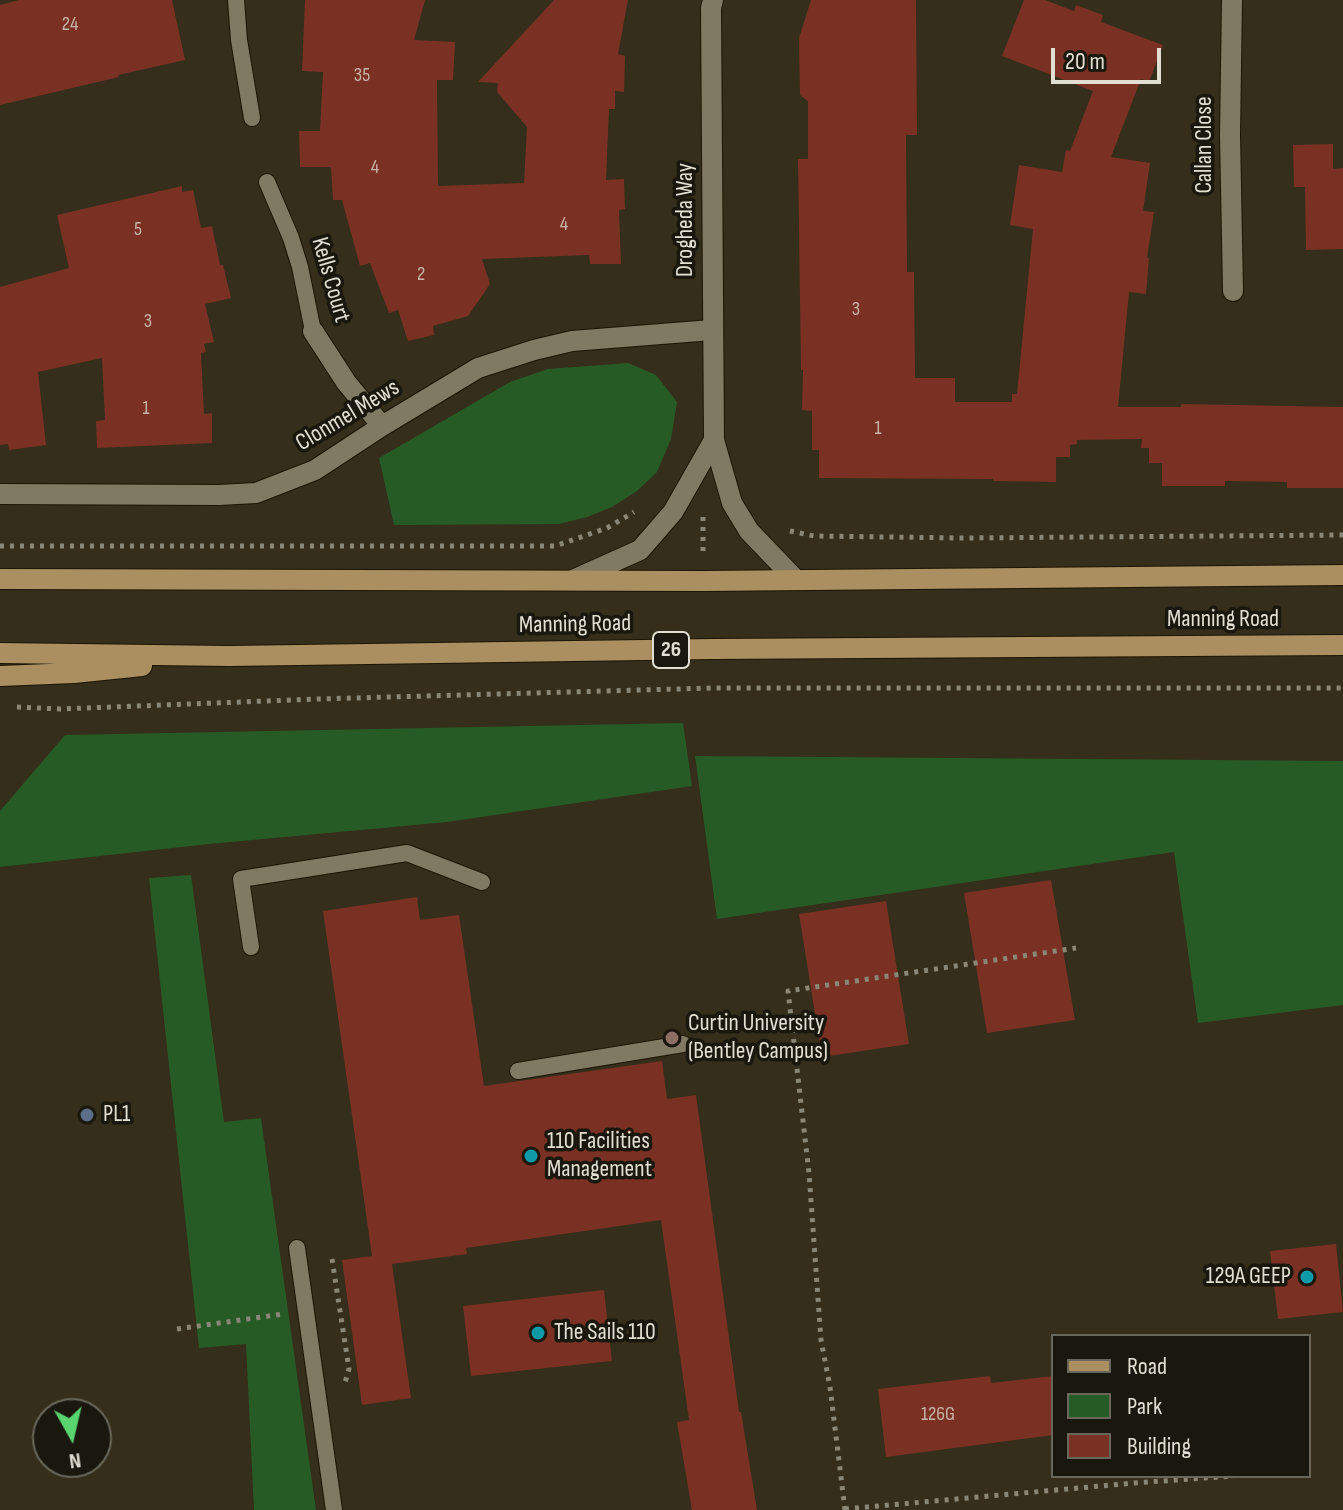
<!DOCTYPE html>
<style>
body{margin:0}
#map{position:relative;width:1343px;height:1510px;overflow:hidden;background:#342e1a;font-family:"Sofia Sans Condensed",sans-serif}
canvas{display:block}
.legend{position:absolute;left:1051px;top:1334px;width:260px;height:144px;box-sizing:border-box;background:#19170e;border:2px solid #69675c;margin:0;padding:10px 14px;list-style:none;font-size:24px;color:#e2dfd2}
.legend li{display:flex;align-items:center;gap:16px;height:40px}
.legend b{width:40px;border:2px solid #69675c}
.north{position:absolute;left:32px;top:1398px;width:80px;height:80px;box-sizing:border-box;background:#19170e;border:2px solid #69675c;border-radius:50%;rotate:172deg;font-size:22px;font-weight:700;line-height:32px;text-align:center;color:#e2dfd2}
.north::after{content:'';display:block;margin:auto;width:28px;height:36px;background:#58d56f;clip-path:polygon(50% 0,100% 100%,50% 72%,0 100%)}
.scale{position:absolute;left:1051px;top:48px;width:110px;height:36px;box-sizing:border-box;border:4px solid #e2dfd2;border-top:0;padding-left:10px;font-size:24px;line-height:28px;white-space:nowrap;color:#e2dfd2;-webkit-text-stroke:6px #19170e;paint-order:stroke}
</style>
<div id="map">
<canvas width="1343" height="1510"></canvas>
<ul class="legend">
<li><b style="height:10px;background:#ab8f61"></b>Road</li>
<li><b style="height:22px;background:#275b26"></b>Park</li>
<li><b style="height:22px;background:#7a3123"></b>Building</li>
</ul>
<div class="north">N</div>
<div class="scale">20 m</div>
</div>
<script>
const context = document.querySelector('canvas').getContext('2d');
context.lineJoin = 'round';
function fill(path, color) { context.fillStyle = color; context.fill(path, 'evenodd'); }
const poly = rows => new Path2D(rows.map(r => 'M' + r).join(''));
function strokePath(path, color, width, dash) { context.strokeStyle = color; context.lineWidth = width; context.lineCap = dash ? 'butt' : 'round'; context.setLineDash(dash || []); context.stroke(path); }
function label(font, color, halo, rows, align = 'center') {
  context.font = font + ' "Sofia Sans Condensed",sans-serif'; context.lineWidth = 7; context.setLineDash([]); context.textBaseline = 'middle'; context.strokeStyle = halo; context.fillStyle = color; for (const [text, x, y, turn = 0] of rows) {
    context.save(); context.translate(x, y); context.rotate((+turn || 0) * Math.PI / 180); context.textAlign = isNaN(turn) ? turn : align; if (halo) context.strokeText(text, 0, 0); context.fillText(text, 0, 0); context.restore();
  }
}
fill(poly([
 [628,363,656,375,677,402,671,439,657,472,637,491,612,507,587,517,559,524,394,525,379,458,510,382,548,369],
 [683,723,692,786,447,822,209,844,0,867,0,811,65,735],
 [695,756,1343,761,1343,1005,1198,1023,1174,852,717,919],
 [191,875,224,1122,261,1118,316,1510,254,1510,246,1344,199,1348,149,878]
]), '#275b26');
fill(poly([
 [19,0,172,0,185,60,118,75,119,77,0,105,0,5],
 [305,0,425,0,414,40,455,42,453,80,437,80,438,186,524,183,527,127,497,92,498,83,478,82,554,0,628,0,618,54,625,56,624,92,615,91,615,109,609,109,606,180,624,179,625,209,619,210,621,264,590,264,589,255,482,259,490,284,468,316,433,326,434,335,408,341,398,310,389,313,370,263,360,266,342,200,333,200,331,167,300,167,299,131,320,131,323,72,302,71],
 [811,0,916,0,917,135,906,135,907,272,914,272,915,378,955,378,955,402,1012,402,1012,394,1017,394,1033,229,1010,225,1019,165,1062,172,1066,150,1070,151,1093,91,1002,56,1024,0,1045,0,1074,11,1076,5,1103,15,1101,22,1163,45,1149,82,1141,79,1111,157,1150,163,1143,211,1154,212,1147,258,1149,258,1146,294,1129,292,1118,407,1181,407,1181,404,1343,407,1343,488,1287,488,1287,482,1225,481,1225,486,1162,486,1162,463,1149,463,1149,448,1141,448,1142,439,1077,440,1077,444,1070,445,1070,457,1056,457,1056,482,993,481,993,479,819,478,819,450,812,450,812,411,802,410,803,370,801,370,798,159,808,159,808,101,800,95,799,38],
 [1333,144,1333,169,1343,168,1343,249,1306,250,1305,187,1294,187,1293,145],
 [182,186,182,192,193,190,201,228,212,226,220,265,223,265,231,298,205,304,214,342,204,344,206,352,201,353,204,414,212,413,212,443,97,448,96,421,105,420,102,358,38,372,46,445,9,450,8,444,0,445,0,287,69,268,57,215],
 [1051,880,1075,1020,987,1033,964,893],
 [417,897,420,920,459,915,484,1086,662,1061,667,1099,696,1095,739,1412,741,1412,757,1510,692,1510,677,1422,689,1420,661,1220,466,1248,467,1254,392,1264,411,1398,362,1405,342,1260,372,1256,323,911],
 [886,901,909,1044,822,1057,799,914],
 [1336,1244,1343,1312,1278,1319,1270,1251],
 [604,1290,612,1361,471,1376,463,1306],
 [990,1376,991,1383,1053,1376,1053,1435,886,1457,878,1389]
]), '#7a3123');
const lane = poly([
 [236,0,239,40,252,118],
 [267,182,291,238,300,267,313,331],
 [251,947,241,879,407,853,482,882],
 [518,1071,683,1044],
 [297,1248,334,1510]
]);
const street = poly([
 [713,0,711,8,714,440,732,503,749,531,796,580],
 [1232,0,1230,135,1233,291],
 [313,331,346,382,382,426],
 [0,494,219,495,256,493,315,470,382,426,478,368,534,350,572,341,712,330],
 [573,580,640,550,673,512,714,440]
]);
const primary = poly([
 [0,579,703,581,1343,575],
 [0,653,229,656,713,649,1343,645],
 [0,676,74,673,142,666]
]);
strokePath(lane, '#1c1604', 18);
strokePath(street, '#1c1604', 22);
strokePath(primary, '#1c1604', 22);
strokePath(poly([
 [703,517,703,555],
 [790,531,814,536,962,538,1343,535],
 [0,546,555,546,607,528,634,512],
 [17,707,60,709,318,699,712,688,1343,688],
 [332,1259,349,1369,344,1386],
 [177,1329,283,1314],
 [845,1509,1134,1483,1234,1476],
 [845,1510,830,1387,821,1340,809,1173,788,991,1076,948]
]), '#8b8776', 5, [4, 6]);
strokePath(lane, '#807963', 16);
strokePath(street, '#807963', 20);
strokePath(primary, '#ab8f61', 20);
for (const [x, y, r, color] of [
 [672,1038,8,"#8d6e63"],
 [87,1115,8,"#5c6f8a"],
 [531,1156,8,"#0f9aa8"],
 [1307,1277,8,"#0f9aa8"],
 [538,1333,8,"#0f9aa8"]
]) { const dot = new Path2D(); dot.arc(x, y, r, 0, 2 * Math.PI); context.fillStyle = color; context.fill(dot); strokePath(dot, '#19170e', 3); }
label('20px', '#c8b4a6', null, [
 ["24",70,25],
 ["35",362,76],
 ["4",375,168],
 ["4",564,225],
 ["5",138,230],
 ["2",421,275],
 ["3",856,310],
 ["3",148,322],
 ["1",146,409],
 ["1",878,429],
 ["126G",938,1415]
]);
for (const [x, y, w] of [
 [671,650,36]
]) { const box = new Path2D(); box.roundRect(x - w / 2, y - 18, w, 36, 6); context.fillStyle = '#19170e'; context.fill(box); strokePath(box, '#e2dfd2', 2); }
label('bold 22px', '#e2dfd2', null, [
 ["26",671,650]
]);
label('24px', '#e2dfd2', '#19170e', [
 ["Callan Close",1205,145,-90],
 ["Drogheda Way",686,220,-90],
 ["Kells Court",330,280,74],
 ["Clonmel Mews",348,416,-31],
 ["Manning Road",1223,620],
 ["Manning Road",575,625,-1]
]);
label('24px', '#e2dfd2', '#19170e', [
 ["Curtin University",688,1024],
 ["(Bentley Campus)",688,1052],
 ["PL1",103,1115],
 ["110 Facilities",547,1142],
 ["Management",547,1170],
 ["129A GEEP",1291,1277,"right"],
 ["The Sails 110",554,1333]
], 'left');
</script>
